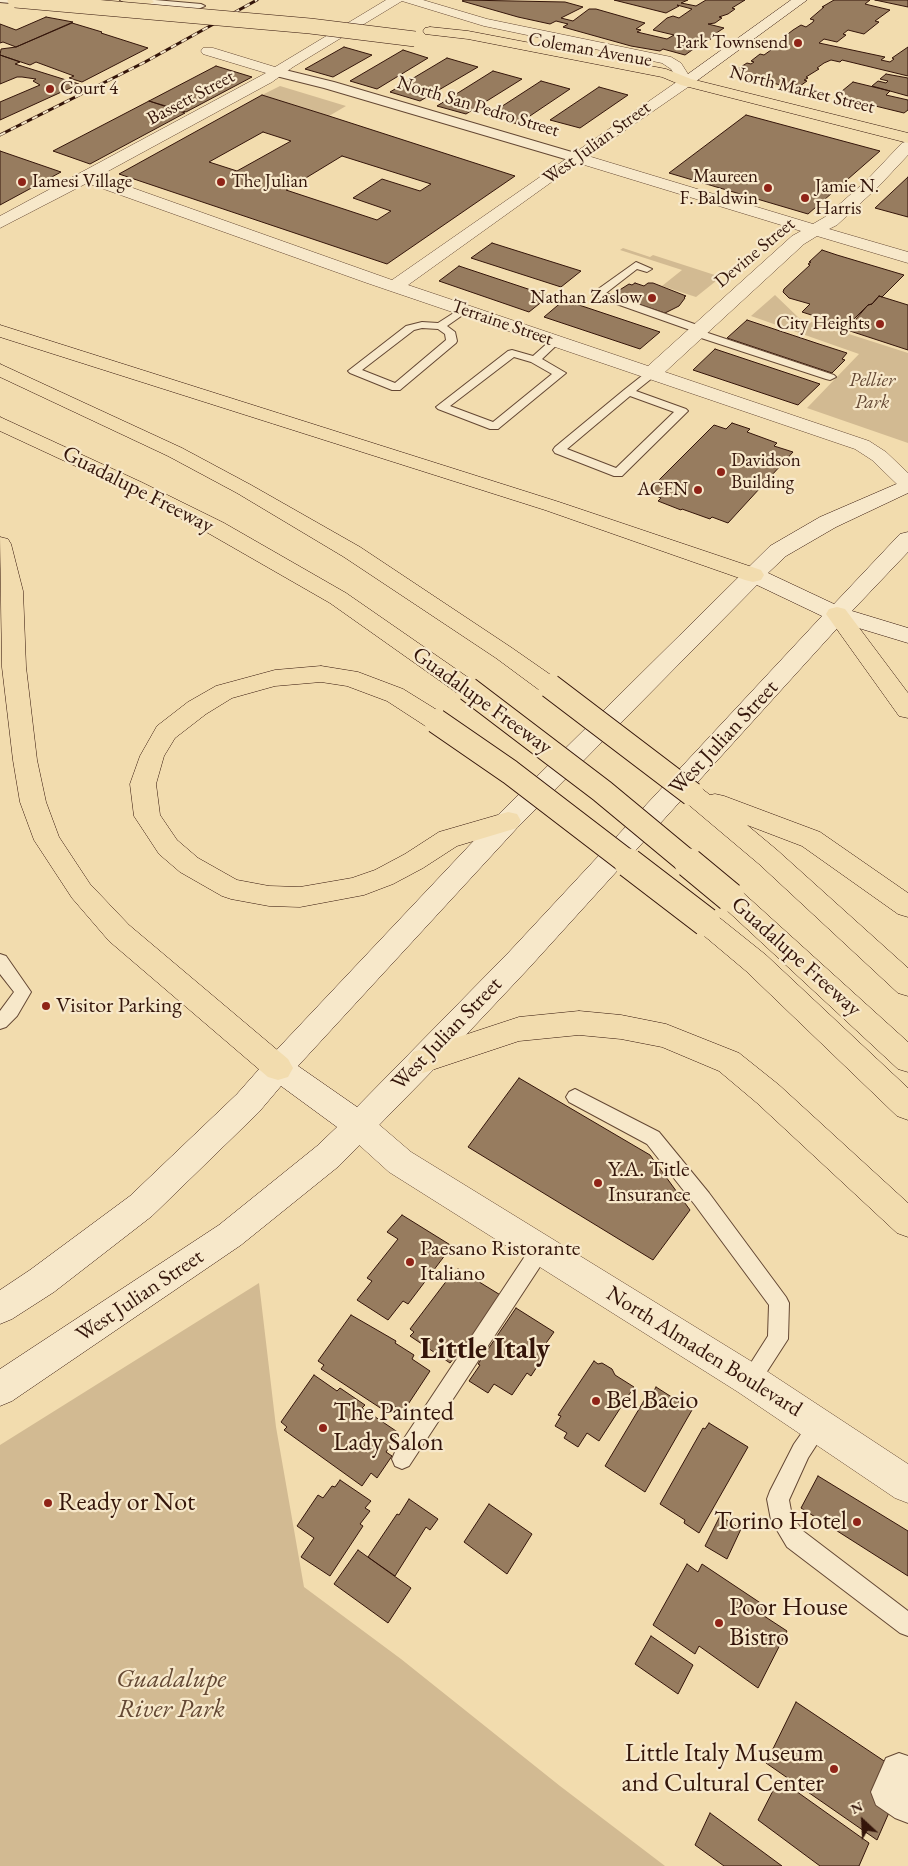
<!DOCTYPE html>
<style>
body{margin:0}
#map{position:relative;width:908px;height:1866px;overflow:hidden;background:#f2dcae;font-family:"EB Garamond",serif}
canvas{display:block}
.north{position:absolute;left:838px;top:1796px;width:50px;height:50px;-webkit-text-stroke:4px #f7e8ca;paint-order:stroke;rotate:335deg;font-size:14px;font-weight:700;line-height:20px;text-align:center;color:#34150a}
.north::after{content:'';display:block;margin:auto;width:18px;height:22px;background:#34150a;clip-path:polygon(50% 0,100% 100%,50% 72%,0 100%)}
</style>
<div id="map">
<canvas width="908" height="1866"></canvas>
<div class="north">N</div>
</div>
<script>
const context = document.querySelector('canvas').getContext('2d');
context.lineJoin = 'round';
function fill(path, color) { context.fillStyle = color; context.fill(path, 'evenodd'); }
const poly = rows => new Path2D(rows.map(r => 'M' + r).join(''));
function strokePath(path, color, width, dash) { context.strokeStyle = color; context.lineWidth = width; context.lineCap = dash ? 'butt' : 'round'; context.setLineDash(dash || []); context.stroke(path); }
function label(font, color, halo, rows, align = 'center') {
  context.font = font + ' "EB Garamond",serif'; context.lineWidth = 4.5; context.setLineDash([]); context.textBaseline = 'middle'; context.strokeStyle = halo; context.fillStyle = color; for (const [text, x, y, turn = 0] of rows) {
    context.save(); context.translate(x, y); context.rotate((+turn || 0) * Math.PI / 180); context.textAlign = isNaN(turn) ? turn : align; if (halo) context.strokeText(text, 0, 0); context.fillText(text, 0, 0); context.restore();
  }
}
fill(poly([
 [280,86,346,106,329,116,262,95],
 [623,248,650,257,653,255,721,277,696,297,662,286,682,270,620,250],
 [775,295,799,318,908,353,908,443,807,408,859,354,751,316],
 [259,1283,276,1427,304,1587,401,1659,560,1786,665,1866,0,1866,0,1445]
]), '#d2ba92');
const building = poly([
 [464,0,565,2,583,7,561,18,573,21,589,9,596,9,645,23,636,29,641,30,637,32,667,39,674,35,653,30,667,18,673,16,679,18,692,9,677,5,679,6,666,13,614,0,688,0,681,3,696,6,706,0,745,0,732,8,735,9,728,14,719,17,722,18,715,23,708,24,724,28,710,37,712,38,704,44,702,43,685,55,663,49,660,51,631,46,563,27,568,24,556,21,550,24,518,17,462,1,464,0],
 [834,0,870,0,865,4,890,10,875,21,879,22,864,34,848,30,843,34,846,35,837,42,824,39,819,43,885,57,881,60,890,62,894,59,892,58,908,47,908,76,842,60,840,62,831,60,824,63,817,68,819,69,806,77,808,78,804,80,807,81,800,86,793,84,789,87,764,81,767,79,762,78,760,79,731,73,747,63,751,64,754,62,751,61,760,54,764,55,771,50,767,49,777,42,781,43,788,38,784,37,793,30,801,25,806,27,813,22,814,20,810,19,824,7,822,7,834,0],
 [875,0,908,0,908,7,875,0],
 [46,17,73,22,16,47,3,42,0,43,0,24,16,30,46,17],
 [72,23,102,32,101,33,148,48,82,82,69,78,74,76,36,62,30,65,0,55,1,49,16,47,72,23],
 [344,47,372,55,333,77,305,69,344,47],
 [403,50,428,58,377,89,350,81,403,50],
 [0,55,20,62,15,64,79,84,0,120,0,102,40,85,33,81,36,79,22,77,17,77,0,84,0,55],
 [447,58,478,67,420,101,390,92,447,58],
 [216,66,252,77,186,112,149,101,216,66],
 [493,71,522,79,466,114,437,106,493,71],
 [886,74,908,78,908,96,872,86,878,81,886,83,888,81,880,79,886,74],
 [541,81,570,89,518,124,487,116,541,81],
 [853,82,890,91,886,95,908,100,908,110,904,113,859,102,854,106,836,101,841,97,836,96,853,82],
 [599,87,628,95,580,128,550,120,599,87],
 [262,95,329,116,515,176,387,264,119,174,262,95],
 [263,132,291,141,237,171,209,162,263,132],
 [342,156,431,184,420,191,382,179,353,198,391,211,377,220,286,190,342,156],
 [149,101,185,113,90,164,53,151,149,101],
 [746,115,880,151,808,214,669,173,746,115],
 [0,151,61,172,0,205,0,151],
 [908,177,908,217,875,208,908,177],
 [492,243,581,271,561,287,471,258,492,243],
 [822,250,837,255,904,275,882,297,879,296,872,304,868,305,849,327,802,312,810,304,789,298,783,292,784,289,810,265,808,264,811,262,809,262,822,250],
 [459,266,549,296,529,312,439,281,459,266],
 [635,283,644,286,648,283,653,283,686,296,684,297,685,298,679,306,665,313,614,296,618,291,629,284,632,285,635,283],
 [879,296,908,305,908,350,847,330,856,321,854,319,868,305,872,304,879,296],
 [564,300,660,332,640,349,544,317,564,300],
 [747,320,819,344,847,353,842,359,845,360,832,373,727,338,747,320],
 [715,349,820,384,798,405,693,370,715,349],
 [732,423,750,429,747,432,777,443,774,446,793,452,728,523,712,517,710,519,682,509,681,510,658,501,661,498,647,492,714,425,726,429,732,423],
 [519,1078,650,1155,690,1210,653,1260,468,1147,519,1078],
 [402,1215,452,1246,408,1304,403,1301,388,1320,357,1300,372,1281,367,1278,398,1239,387,1232,402,1215],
 [458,1269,502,1296,456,1359,454,1358,450,1363,410,1336,414,1332,410,1329,451,1275,453,1276,458,1269],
 [516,1308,554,1332,539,1353,544,1356,531,1376,527,1373,512,1395,494,1384,488,1393,469,1381,480,1365,478,1364,516,1308],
 [351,1315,396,1341,395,1343,414,1355,412,1359,430,1371,403,1412,391,1404,385,1411,321,1369,324,1365,318,1361,351,1315],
 [594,1361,598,1364,602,1363,612,1369,615,1375,634,1387,599,1441,587,1433,578,1447,564,1438,567,1433,555,1426,561,1416,558,1415,594,1361],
 [314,1375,337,1391,340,1388,365,1405,362,1408,399,1433,386,1452,392,1456,377,1478,371,1473,362,1486,284,1430,287,1427,281,1422,314,1375],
 [656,1387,692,1410,645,1492,605,1466,648,1394,651,1396,656,1387],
 [709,1423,748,1447,699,1533,684,1523,685,1520,660,1504,703,1428,705,1429,709,1423],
 [818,1476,908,1531,908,1576,801,1508,818,1476],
 [340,1480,371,1501,365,1508,370,1511,360,1524,363,1526,330,1576,301,1557,314,1538,297,1526,318,1495,323,1498,332,1486,335,1487,340,1480],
 [409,1499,438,1519,430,1530,426,1527,395,1576,368,1557,397,1514,399,1515,409,1499],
 [489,1504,532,1534,507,1574,464,1542,489,1504],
 [720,1516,741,1529,727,1559,705,1546,720,1516],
 [358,1550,411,1588,388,1623,334,1584,358,1550],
 [687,1564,698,1572,702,1564,765,1606,761,1614,787,1631,758,1688,699,1646,695,1654,653,1625,687,1564],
 [651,1636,693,1665,678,1694,635,1664,651,1636],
 [796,1702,899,1771,891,1808,877,1840,766,1763,796,1702],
 [779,1779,869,1843,859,1866,820,1866,758,1820,779,1779],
 [710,1813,782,1866,724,1866,695,1845,710,1813]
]);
fill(building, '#977c5f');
strokePath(building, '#34150a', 1);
const service = poly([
 [0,0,24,0,34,3,30,5,0,2,0,0],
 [120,0,155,0,201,4,205,6,177,18,173,16,174,14,190,8,124,2,120,0],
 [636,262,652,269,647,272,637,269,606,293,703,327,704,329,702,331,834,375,836,377,830,380,826,379,692,335,691,333,693,331,594,296,593,294,594,292,636,262],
 [463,307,468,310,467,312,447,326,455,332,457,341,456,343,400,390,392,390,350,373,348,371,406,326,422,322,438,323,463,307],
 [422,328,438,329,445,334,446,340,395,383,362,370,414,330,422,328],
 [556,338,561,341,542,359,566,373,498,429,490,429,438,409,436,407,508,351,512,350,533,356,552,339,556,338],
 [514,357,531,362,552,374,493,422,450,406,514,357],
 [652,370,656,371,658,373,656,375,636,391,686,409,688,411,622,476,614,476,555,453,553,450,555,447,624,390,648,371,652,370],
 [630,396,674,412,616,468,567,449,630,396],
 [0,954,6,956,31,992,17,1016,6,1027,0,1029,0,1011,14,992,0,974,0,954],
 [575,1089,659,1132,709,1193,786,1297,789,1303,788,1339,757,1387,750,1390,743,1387,740,1380,768,1336,769,1305,695,1205,647,1144,569,1102,566,1097,569,1092,575,1089],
 [540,1241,547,1244,550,1250,547,1256,409,1466,402,1469,395,1466,392,1459,395,1452,533,1244,540,1241],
 [820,1414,827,1417,830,1424,808,1458,789,1500,792,1516,803,1531,908,1611,908,1636,900,1633,787,1547,771,1520,767,1499,770,1491,794,1444,813,1417,820,1414]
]);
const pedestrian = poly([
 [277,68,334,82,582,155,584,158,582,161,572,161,324,88,272,75,270,72,272,69,277,68],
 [899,1753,908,1756,908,1823,895,1818,876,1805,871,1792,886,1758,899,1753]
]);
const minor = poly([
 [386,0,423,0,487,19,671,57,681,63,693,82,691,85,588,156,813,224,825,217,867,180,902,143,908,141,908,155,879,186,837,225,829,229,908,252,908,263,817,236,804,244,665,372,869,441,886,452,908,473,908,490,901,488,872,460,855,449,367,283,87,183,0,228,0,216,266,73,203,54,201,51,203,48,213,48,275,67,386,0],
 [402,1,484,26,662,63,671,69,678,81,392,280,99,176,272,82,293,67,402,1],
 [578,163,801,231,792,236,648,366,408,285,578,163],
 [358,1112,369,1116,411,1152,762,1368,908,1464,908,1503,895,1498,738,1392,389,1172,347,1134,343,1125,347,1116,358,1112]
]);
const secondary = poly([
 [791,0,807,0,691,85,681,85,679,82,681,79,791,0],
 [908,479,908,493,836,527,786,556,768,573,834,604,900,534,908,532,908,552,852,611,908,628,908,643,842,623,529,968,433,1070,339,1166,241,1245,12,1401,0,1406,0,1369,219,1225,317,1146,337,1127,281,1086,259,1112,152,1216,54,1292,12,1319,0,1324,0,1290,30,1270,130,1196,237,1094,268,1059,499,814,770,546,820,517,908,479],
 [757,585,822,616,509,952,357,1107,298,1066,517,828,757,585]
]);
const primary = poly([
 [120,0,152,0,154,2,147,6,127,4,120,0],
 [430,27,468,31,666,69,691,79,908,133,908,143,681,85,662,77,468,39,425,34,423,31,425,28,430,27]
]);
const motorway = poly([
 [0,325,559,502,761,570,764,575,761,580,753,582,745,580,545,510,0,337,0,325],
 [0,364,182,448,251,485,360,547,512,648,558,680,562,686,558,692,550,694,542,692,496,658,344,557,237,493,168,456,0,377,0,364],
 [0,417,141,482,224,523,346,593,476,683,480,689,476,695,468,697,460,695,330,603,208,533,127,490,0,431,0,417],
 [0,537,8,539,11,544,23,591,26,667,37,760,46,802,59,837,90,884,129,925,288,1059,293,1068,288,1077,278,1080,268,1077,109,941,72,898,34,840,20,802,13,760,2,667,0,537],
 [837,607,845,609,908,693,908,718,899,716,826,614,829,609,837,607],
 [321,666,358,672,403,689,445,715,448,721,445,727,436,729,427,727,387,701,347,686,321,682,275,686,232,698,206,714,175,738,164,756,156,784,160,815,177,840,198,858,237,880,269,886,300,887,352,878,375,870,405,854,439,832,508,812,517,814,521,821,517,828,457,846,423,868,393,884,364,895,300,907,269,906,231,899,222,896,180,872,159,854,134,816,130,784,140,756,157,726,188,702,216,686,275,670,321,666],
 [692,785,701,788,710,795,715,794,724,796,820,832,908,893,908,917,898,914,802,846,747,825,777,850,908,968,908,996,898,993,759,864,683,800,679,794,683,788,692,785],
 [730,887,740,890,908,1042,908,1072,898,1069,720,904,717,897,720,890,730,887],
 [706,911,716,915,766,955,908,1088,908,1120,897,1116,746,971,696,929,692,922,696,915,706,911],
 [579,1011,621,1015,666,1024,739,1053,779,1085,908,1203,908,1237,897,1233,757,1103,719,1071,662,1047,621,1039,579,1035,519,1041,423,1073,413,1070,408,1061,413,1052,519,1017,579,1011]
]);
strokePath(service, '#644733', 2);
strokePath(pedestrian, '#644733', 2);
strokePath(minor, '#644733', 1);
strokePath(secondary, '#34150a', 1);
strokePath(primary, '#34150a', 1);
strokePath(motorway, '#34150a', 1);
fill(service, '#f7e8ca');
fill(pedestrian, '#f7e8ca');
fill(minor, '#f7e8ca');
fill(secondary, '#f7e8ca');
fill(primary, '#f2dcae');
fill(motorway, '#f2dcae');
const rail = poly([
 [0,135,145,62,257,0]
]);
strokePath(rail, '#34150a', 3);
strokePath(rail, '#f7e8ca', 2, [6]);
const primaryBridge = poly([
 [15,0,310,26,415,39]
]);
const motorwayBridgeFar1 = poly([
 [550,686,692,794],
 [468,689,602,791,690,864],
 [436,721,510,772,630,864]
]);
const motorwayBridge = poly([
 [629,863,706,922],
 [689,863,730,897]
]);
strokePath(primaryBridge, '#34150a', 16, []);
strokePath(motorwayBridgeFar1, '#34150a', 26, []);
strokePath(motorwayBridge, '#34150a', 31, []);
strokePath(primaryBridge, '#f2dcae', 15);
strokePath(motorwayBridgeFar1, '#f2dcae', 24);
strokePath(motorwayBridge, '#f2dcae', 29);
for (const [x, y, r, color] of [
 [798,43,5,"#8f2418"],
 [50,89,5,"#8f2418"],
 [22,182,5,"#8f2418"],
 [221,182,5,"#8f2418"],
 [768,188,5,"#8f2418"],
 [805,198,5,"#8f2418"],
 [652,298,5,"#8f2418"],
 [880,324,5,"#8f2418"],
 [721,472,5,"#8f2418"],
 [698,490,5,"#8f2418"],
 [46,1006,5,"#8f2418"],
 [598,1183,5,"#8f2418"],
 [410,1262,5,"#8f2418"],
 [596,1401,5,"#8f2418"],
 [323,1428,5,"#8f2418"],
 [48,1503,5,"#8f2418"],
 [857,1522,5,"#8f2418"],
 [719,1623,5,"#8f2418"],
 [834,1769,5,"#8f2418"]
]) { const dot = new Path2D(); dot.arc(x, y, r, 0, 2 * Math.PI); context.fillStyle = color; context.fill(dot); strokePath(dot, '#f7e8ca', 2); }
label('19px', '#34150a', '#f7e8ca', [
 ["Park Townsend",788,43],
 ["Court 4",60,89,"left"],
 ["Maureen",758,177],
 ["F. Baldwin",758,199],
 ["Iamesi Village",32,182,"left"],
 ["The Julian",231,182,"left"],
 ["Jamie N.",815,187,"left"],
 ["Harris",815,209,"left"],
 ["Nathan Zaslow",642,298],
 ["City Heights",870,324],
 ["Davidson",731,461,"left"],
 ["Building",731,483,"left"],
 ["ACFN",688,490]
], 'right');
label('19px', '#34150a', '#f7e8ca', [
 ["Coleman Avenue",590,50,10],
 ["North Market Street",802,90,14],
 ["Bassett Street",191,98,-28],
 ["North San Pedro Street",478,107,17],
 ["West Julian Street",597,143,-36],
 ["Devine Street",755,253,-40],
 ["Terraine Street",502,323,19]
]);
label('italic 19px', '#634733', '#f7e8ca', [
 ["Pellier",872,381],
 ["Park",872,403]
]);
label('22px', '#34150a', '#f7e8ca', [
 ["Guadalupe Freeway",138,490,27],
 ["Guadalupe Freeway",482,701,36],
 ["West Julian Street",724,738,-47],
 ["Guadalupe Freeway",796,957,42],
 ["West Julian Street",447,1034,-46],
 ["West Julian Street",140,1296,-34],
 ["North Almaden Boulevard",704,1352,32]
]);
label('22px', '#34150a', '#f7e8ca', [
 ["Visitor Parking",56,1006],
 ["Y.A. Title",608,1170],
 ["Insurance",608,1195],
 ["Paesano Ristorante",420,1249],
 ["Italiano",420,1274]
], 'left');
label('26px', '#34150a', '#f7e8ca', [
 ["Bel Bacio",606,1401],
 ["The Painted",333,1413],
 ["Lady Salon",333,1443],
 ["Ready or Not",58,1503],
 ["Torino Hotel",847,1522,"right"],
 ["Poor House",729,1608],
 ["Bistro",729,1638],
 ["Little Italy Museum",824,1754,"right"],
 ["and Cultural Center",824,1784,"right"]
], 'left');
label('italic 26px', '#634733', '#f7e8ca', [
 ["Guadalupe",171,1680],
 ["River Park",171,1710]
]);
label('bold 29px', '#34150a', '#f7e8ca', [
 ["Little Italy",485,1350]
]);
</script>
